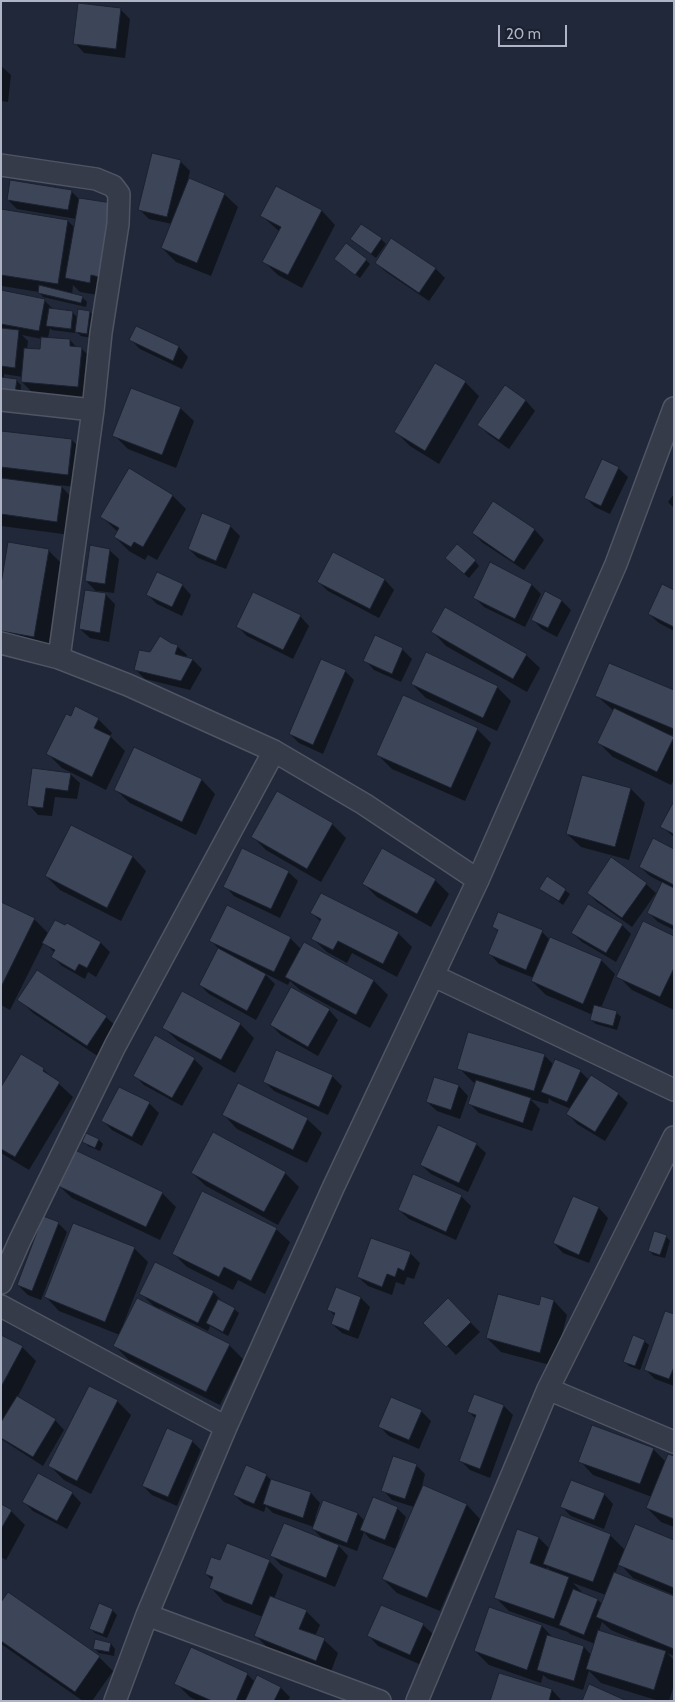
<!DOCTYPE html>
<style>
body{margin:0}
#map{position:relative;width:675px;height:1702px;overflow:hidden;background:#212839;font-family:Cabin,sans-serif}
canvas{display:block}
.frame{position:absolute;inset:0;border:2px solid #b0b5c6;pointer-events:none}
.scale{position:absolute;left:498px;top:25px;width:69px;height:22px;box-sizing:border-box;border:2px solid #b0b5c6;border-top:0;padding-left:6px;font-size:15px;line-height:18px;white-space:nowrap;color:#b0b5c6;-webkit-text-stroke:4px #1a202e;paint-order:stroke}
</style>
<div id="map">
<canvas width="675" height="1702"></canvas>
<div class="frame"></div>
<div class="scale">20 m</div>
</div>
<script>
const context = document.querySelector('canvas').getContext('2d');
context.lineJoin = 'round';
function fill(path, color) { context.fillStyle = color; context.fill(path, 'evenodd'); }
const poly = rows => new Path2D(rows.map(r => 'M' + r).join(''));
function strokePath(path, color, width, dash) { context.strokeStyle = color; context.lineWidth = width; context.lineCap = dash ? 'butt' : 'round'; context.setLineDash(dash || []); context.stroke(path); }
fill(poly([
 [120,9,130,19,125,58,84,53,75,43],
 [1,66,11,75,8,102,1,101],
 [180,161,190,171,188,179,224,194,238,207,211,276,176,262,162,248,172,224,149,219,140,210],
 [276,187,322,211,335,225,302,288,278,275,264,262,280,232,262,216],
 [71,191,80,200,104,296,80,292,73,285,72,295,82,297,87,302,86,307,43,297,39,292,2,286,1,210,68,221,75,228,77,219,17,209,8,200],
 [381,239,386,244,376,258,356,243],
 [366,260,370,264,360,278,340,263],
 [376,263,436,269,445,278,429,301,386,272],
 [1,292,44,300,53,309,72,312,78,318,90,312,94,316,91,338,81,336,75,331,75,333,52,330,50,328,48,338,70,340,77,348,81,348,95,362,92,400,36,396,22,382,23,377,4,374,4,379,17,381,21,385,20,397,1,394],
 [22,335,42,339,41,351,27,349,28,341],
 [137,327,179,347,188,357,182,369,140,349,131,340],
 [465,382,479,396,439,464,410,446,396,432],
 [505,387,526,401,535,411,509,449,488,434,479,425],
 [180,408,194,421,176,468,128,449,114,435],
 [1,432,72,440,86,454,82,488,60,485,75,501,71,535,1,526],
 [618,468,628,477,610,514,595,507,586,498],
 [674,494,674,508,668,502],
 [173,496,186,509,157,560,148,555,145,560,129,551,115,537,118,532,102,517],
 [493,503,535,530,544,540,524,570,483,543,473,533],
 [230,526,240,536,226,569,198,558,189,549],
 [48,550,62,564,48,650,1,636,1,592],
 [109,550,119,559,114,593,98,591,98,593,86,581],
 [333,553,385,580,394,590,379,618,328,591,318,582],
 [475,561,479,566,469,578,451,563],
 [491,564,532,585,541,594,525,627,484,607,474,597],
 [182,585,191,595,182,616,157,604,148,595],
 [674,591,674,631,659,623,649,614],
 [105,594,115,604,109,642,90,638,80,629],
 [562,601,571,610,557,637,542,629,533,620],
 [300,616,309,626,293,659,247,636,238,627],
 [433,632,526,655,540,668,527,692,446,646],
 [375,637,402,649,412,659,401,682,374,670,365,660],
 [177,646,187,655,186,658,193,660,202,669,190,690,145,679,135,669,151,654],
 [345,671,354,680,323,754,299,743,290,734],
 [412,684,497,687,511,701,497,731,426,698],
 [674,691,674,736,668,734,667,736,674,739,674,780,671,785,613,757,599,743,614,711,597,696],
 [98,719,112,733,110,736,125,751,106,790,62,768,48,754],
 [477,729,491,743,465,801,392,769,378,755],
 [135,748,202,780,215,794,196,835,130,803,116,790],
 [34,769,70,774,80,783,77,799,55,797,52,816,38,815,29,805],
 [583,776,631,789,645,803,629,860,581,847,567,834],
 [277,792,332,824,346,838,321,882,266,850,252,836],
 [674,804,674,837,662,827],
 [71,826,133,857,146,871,121,921,60,890,46,876],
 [674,850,674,930,658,922,648,912,663,883,650,876,640,867],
 [611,859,646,884,656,893,632,927,597,902,588,893],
 [288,872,298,881,280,918,234,896,225,886],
 [548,878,570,894,563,905,541,889],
 [435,880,449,894,431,927,377,897,364,884],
 [1,903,34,919,49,934,66,927,68,924,101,943,110,952,96,977,88,972,85,979,62,966,53,957,55,953,44,942,10,1010,1,1005],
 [312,913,398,933,412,947,397,977,352,953,347,963,327,952,313,939,321,922],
 [622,925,631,934,616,962,582,942,572,933],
 [493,927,542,932,550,940,601,960,615,974,601,1008,616,1012,621,1017,617,1030,596,1024,591,1020,593,1015,546,995,532,981,534,978,499,964,490,954,499,932],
 [674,937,674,1010,632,990,618,976],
 [290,938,301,949,304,944,374,981,388,995,370,1028,300,990,290,981,288,985,264,973,275,984,256,1020,209,994,200,985,219,949,211,941],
 [19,999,106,1017,120,1030,102,1059,33,1013],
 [329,1010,338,1020,318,1056,281,1035,271,1025],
 [240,1024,254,1038,235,1073,178,1041,164,1028],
 [544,1055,554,1065,580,1071,589,1080,618,1094,628,1103,605,1141,577,1124,568,1114,571,1109,552,1101,549,1098,548,1104,530,1099,540,1109,532,1131,479,1113,470,1104,477,1083,473,1082,459,1068],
 [194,1059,203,1068,182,1106,144,1085,134,1075],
 [43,1069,73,1097,29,1170,1,1153,1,1089],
 [332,1076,342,1086,328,1115,274,1091,264,1081],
 [238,1085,308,1120,322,1133,307,1163,237,1129,224,1115],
 [459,1086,468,1096,460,1119,437,1111,427,1102],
 [149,1103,159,1113,142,1146,112,1130,103,1121],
 [99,1140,103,1144,100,1151,88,1146,84,1141],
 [476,1144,486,1153,468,1192,431,1174,421,1165],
 [192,1173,285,1173,299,1187,278,1225,206,1186],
 [58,1185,162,1193,176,1207,160,1240,72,1198],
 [461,1196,471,1206,456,1240,409,1219,399,1210],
 [573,1198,599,1208,608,1218,589,1263,563,1253,554,1243],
 [58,1223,67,1232,41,1300,28,1295,18,1285],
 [276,1229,290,1242,265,1294,238,1280,233,1290,187,1267,173,1253],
 [666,1236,670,1241,665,1258,653,1255,649,1250],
 [134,1248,148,1262,123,1325,125,1326,155,1307,141,1294,213,1292,222,1301,222,1303,234,1309,239,1313,228,1336,210,1326,208,1331,160,1308,159,1310,229,1345,243,1359,220,1405,129,1360,115,1346,120,1335,59,1311,46,1297],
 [410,1253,420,1263,414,1279,407,1277,404,1285,396,1282,392,1295,368,1286,358,1277],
 [361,1298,370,1307,358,1339,342,1333,332,1324,335,1316,328,1309],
 [448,1300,480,1332,456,1355,425,1323],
 [554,1301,567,1315,554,1366,501,1352,487,1338,539,1306],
 [674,1315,674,1386,655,1379,646,1370],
 [1,1336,22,1347,36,1361,17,1398,55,1420,64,1430,43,1466,1,1439],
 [644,1341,649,1345,640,1370,629,1366,624,1361],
 [117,1401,131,1415,91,1494,64,1480,50,1466],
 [504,1406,513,1415,490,1478,470,1470,461,1461,476,1419,468,1411],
 [421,1411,431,1421,419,1449,389,1436,380,1427],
 [192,1441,201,1450,177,1506,152,1495,143,1486],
 [653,1449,666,1462,674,1457,674,1527,661,1522,647,1508,652,1497,593,1475,580,1461],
 [416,1465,425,1474,422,1486,467,1505,480,1519,440,1611,397,1593,383,1579,396,1549,370,1539,364,1532,357,1551,336,1543,348,1556,335,1587,281,1565,272,1556,325,1541,313,1529,314,1527,273,1513,266,1506,264,1512,244,1504,234,1495,266,1475,271,1480,311,1493,320,1503,315,1518,317,1519,358,1514,365,1521,397,1508,406,1517,399,1537,401,1538,414,1507,392,1500,383,1490],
 [72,1493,81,1503,67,1529,33,1511,24,1502],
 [604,1494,613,1504,604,1529,571,1516,562,1507],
 [1,1506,11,1511,25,1525,6,1560,1,1557],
 [610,1535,625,1550,674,1541,674,1595,633,1578,619,1563,615,1574,674,1598,674,1656,667,1653,674,1660,674,1685,669,1701,659,1701,601,1683,589,1671,583,1690,548,1679,543,1675,541,1683,489,1665,475,1651,542,1626,554,1639,584,1647,591,1655,595,1644,570,1634,568,1632,509,1611,495,1597,539,1538,550,1549],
 [547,1567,554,1573,546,1570],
 [573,1583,606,1595,602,1604,598,1600,581,1594,582,1592],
 [602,1622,611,1630,637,1641,637,1643,599,1631],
 [269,1561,283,1575,274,1599,306,1611,320,1625,315,1636,324,1640,338,1653,330,1674,270,1650,256,1636,263,1617,224,1602,211,1588,213,1581,206,1574,221,1562],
 [1,1604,99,1657,113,1671,92,1701,83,1701,1,1644],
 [382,1606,423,1625,433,1634,419,1664,378,1646,369,1636],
 [112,1610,117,1615,107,1638,95,1633,90,1628],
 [96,1640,111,1644,115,1649,114,1656,99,1653,94,1648],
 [247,1674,255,1682,281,1688,290,1697,288,1701,198,1701,190,1697,176,1683],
 [552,1690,562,1701,492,1701]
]), '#0007');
const building = poly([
 [78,3,121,8,116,49,73,44,78,3],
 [152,153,181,160,167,217,138,210,152,153],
 [189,178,225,193,197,263,161,248,189,178],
 [10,180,72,190,68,210,7,200,10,180],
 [276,186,322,210,288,275,262,262,281,227,260,216,276,186],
 [79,198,112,203,99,277,91,275,90,283,65,278,79,198],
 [1,209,68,220,58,284,1,275,1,209],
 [361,224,382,238,371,254,350,239,361,224],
 [391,238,436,268,419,293,375,263,391,238],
 [346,243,367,259,355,275,334,259,346,243],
 [39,285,83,296,81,303,38,293,39,285],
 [1,290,45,299,39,331,1,324,1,290],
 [49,308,73,311,71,329,46,326,49,308],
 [78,309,90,311,87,334,75,332,78,309],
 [136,326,179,346,173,361,129,340,136,326],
 [1,328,19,330,15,368,1,366,1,328],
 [41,337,70,339,70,346,82,347,78,387,21,382,24,348,40,349,41,337],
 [435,363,466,381,425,451,394,432,435,363],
 [1,377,17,379,15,393,1,391,1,377],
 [505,385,526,400,499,440,477,425,505,385],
 [131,388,181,407,162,455,112,436,131,388],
 [1,431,72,439,68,475,1,467,1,431],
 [602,459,619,467,601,506,584,498,602,459],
 [129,468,173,495,143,547,134,542,131,547,114,537,119,528,100,517,129,468],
 [1,478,62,486,57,522,1,514,1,478],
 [493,501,535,529,514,562,472,533,493,501],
 [202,513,231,525,216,561,188,549,202,513],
 [8,542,49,549,34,637,1,631,1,584,8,542],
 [457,544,476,560,464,574,445,558,457,544],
 [90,545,110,549,105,584,85,581,90,545],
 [333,552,385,579,370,609,317,582,333,552],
 [490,562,532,584,515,619,473,598,490,562],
 [157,572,183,584,172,607,146,595,157,572],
 [662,584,674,590,674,627,648,614,662,584],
 [85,590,106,593,100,633,79,629,85,590],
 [545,591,562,600,548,628,531,620,545,591],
 [253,592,301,615,283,650,236,627,253,592],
 [445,607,527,654,513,679,431,632,445,607],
 [375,635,403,648,392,674,363,661,375,635],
 [160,636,171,643,178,645,175,654,193,659,181,681,134,670,139,650,150,652,160,636],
 [426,652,498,686,483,718,411,684,426,652],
 [321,659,346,670,313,745,289,734,321,659],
 [609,663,674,690,674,729,595,696,609,663],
 [403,695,478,728,451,788,376,755,403,695],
 [75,706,99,718,94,728,111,736,92,777,46,754,66,714,71,716,75,706],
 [614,708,674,737,657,772,597,743,614,708],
 [134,747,202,779,182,822,114,790,134,747],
 [32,768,71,773,68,791,46,788,43,808,27,806,32,768],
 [582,775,631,788,615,847,566,834,582,775],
 [277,791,333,823,307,869,251,837,277,791],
 [674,801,674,834,660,827,674,801],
 [71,825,133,856,107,908,45,876,71,825],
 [653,838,674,849,674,885,639,867,653,838],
 [242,848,289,871,271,909,223,887,242,848],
 [382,848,436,879,417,914,362,884,382,848],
 [611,857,647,883,622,918,587,893,611,857],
 [547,876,566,889,559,901,539,889,547,876],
 [662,882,674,888,674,926,647,913,662,882],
 [321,893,399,932,383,964,338,941,333,950,311,939,321,919,310,913,321,893],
 [1,902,35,918,1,987,1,902],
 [588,904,623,924,606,953,571,933,588,904],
 [227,905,291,937,274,972,209,941,227,905],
 [498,912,543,930,526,970,488,954,498,930,492,927,498,912],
 [55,920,65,925,67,923,101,942,87,968,79,964,75,971,51,957,55,950,42,943,55,920],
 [643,921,674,936,674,968,660,997,616,977,643,921],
 [550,937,602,959,583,1004,531,981,550,937],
 [304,942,374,980,356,1015,285,977,304,942],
 [218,948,266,974,247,1011,199,985,218,948],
 [37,970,107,1016,87,1046,17,1000,37,970],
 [291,987,330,1009,308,1047,270,1025,291,987],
 [182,991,241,1023,221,1060,162,1028,182,991],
 [594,1005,617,1011,613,1026,590,1020,594,1005],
 [468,1032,545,1054,534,1091,457,1069,468,1032],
 [155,1035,195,1058,172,1098,133,1076,155,1035],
 [276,1050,333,1075,319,1107,263,1082,276,1050],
 [21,1054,44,1068,43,1071,60,1082,15,1157,1,1149,1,1087,21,1054],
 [555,1059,581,1070,567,1102,541,1092,555,1059],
 [591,1075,619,1093,595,1132,566,1114,591,1075],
 [434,1077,459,1085,451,1110,426,1102,434,1077],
 [476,1080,531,1098,523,1123,468,1104,476,1080],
 [238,1083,308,1118,293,1150,222,1115,238,1083],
 [119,1087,150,1102,132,1137,101,1121,119,1087],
 [438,1125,477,1143,459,1183,420,1165,438,1125],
 [213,1132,286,1172,264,1212,191,1173,213,1132],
 [86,1133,99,1139,95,1148,82,1142,86,1133],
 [73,1149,163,1192,146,1227,56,1185,73,1149],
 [413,1174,462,1195,446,1232,398,1210,413,1174],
 [202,1191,277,1228,251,1281,224,1267,219,1277,172,1254,202,1191],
 [573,1196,599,1207,579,1255,553,1243,573,1196],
 [43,1216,59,1222,32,1291,17,1285,43,1216],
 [73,1223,135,1247,105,1322,44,1297,73,1223],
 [654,1231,667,1235,660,1255,648,1251,654,1231],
 [371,1238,411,1252,404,1271,398,1268,395,1277,387,1274,382,1287,357,1277,371,1238],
 [155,1262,214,1291,198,1323,139,1294,155,1262],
 [336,1287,361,1297,349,1331,331,1324,335,1313,327,1310,336,1287],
 [498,1294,539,1305,541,1296,554,1300,540,1353,486,1338,498,1294],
 [137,1298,230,1344,206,1392,113,1346,137,1298],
 [448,1298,471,1322,446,1347,423,1323,448,1298],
 [218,1299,235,1308,223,1332,206,1323,218,1299],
 [665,1311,674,1314,674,1367,669,1379,644,1370,665,1311],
 [1,1335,23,1346,1,1387,1,1335],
 [633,1335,645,1340,635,1366,623,1362,633,1335],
 [89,1386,118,1400,77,1481,48,1466,89,1386],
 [474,1394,504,1405,480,1469,459,1461,476,1415,467,1412,474,1394],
 [17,1396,56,1419,33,1457,1,1438,1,1422,17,1396],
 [391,1397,422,1410,409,1440,378,1427,391,1397],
 [592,1425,654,1448,640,1484,578,1462,592,1425],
 [167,1428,193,1440,168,1497,142,1486,167,1428],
 [668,1454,674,1456,674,1519,646,1508,668,1454],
 [393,1456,417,1464,405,1499,381,1491,393,1456],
 [246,1465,267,1474,254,1504,233,1495,246,1465],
 [38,1473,73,1492,57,1521,22,1502,38,1473],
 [271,1479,311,1492,303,1518,263,1504,271,1479],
 [571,1480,605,1493,594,1520,560,1507,571,1480],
 [423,1485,467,1504,427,1598,382,1579,423,1485],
 [373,1497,398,1507,385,1540,360,1530,373,1497],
 [323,1500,358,1513,347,1543,312,1529,323,1500],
 [1,1504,12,1510,1,1529,1,1504],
 [561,1515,611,1534,593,1582,543,1564,561,1515],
 [284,1523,339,1545,326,1578,270,1556,284,1523],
 [635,1524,674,1540,674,1588,618,1565,635,1524],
 [517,1529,539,1537,530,1563,569,1577,554,1619,494,1598,517,1529],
 [227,1543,270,1560,252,1605,209,1588,213,1577,205,1574,211,1557,220,1560,227,1543],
 [614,1572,674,1596,674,1649,596,1617,614,1572],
 [573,1589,598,1599,584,1635,559,1625,573,1589],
 [8,1592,100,1656,75,1692,1,1641,1,1602,8,1592],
 [270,1596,307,1610,299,1629,325,1638,316,1661,254,1636,270,1596],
 [99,1603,113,1609,103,1634,89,1629,99,1603],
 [381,1605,424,1623,410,1655,367,1636,381,1605],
 [489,1607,542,1625,527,1670,474,1651,489,1607],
 [598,1630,666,1651,654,1690,586,1669,598,1630],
 [547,1635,584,1646,574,1681,537,1670,547,1635],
 [95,1639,111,1643,109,1652,93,1649,95,1639],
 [191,1647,248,1673,236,1701,212,1701,174,1684,191,1647],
 [499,1673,552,1689,549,1701,490,1701,499,1673],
 [257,1675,281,1687,274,1701,245,1701,257,1675],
 [589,1684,627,1701,582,1701,589,1684]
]);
fill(building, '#3d4659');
strokePath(building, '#1c2230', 1);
const street = poly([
 [1,165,96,179,113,186,119,194,118,224,101,333,93,410,59,658],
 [1,400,93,410],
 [1,643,59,658,128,685,274,751,364,804,478,880],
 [434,976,674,1090],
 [1,1283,20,1240,115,1046,274,751],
 [1,1306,226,1427],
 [548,1389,674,1442],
 [147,1615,380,1701],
 [115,1701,147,1615,226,1427,333,1188,478,880,616,564,674,408],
 [417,1701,548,1389,674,1137]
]);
strokePath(street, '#505564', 24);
strokePath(street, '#353b49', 21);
</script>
